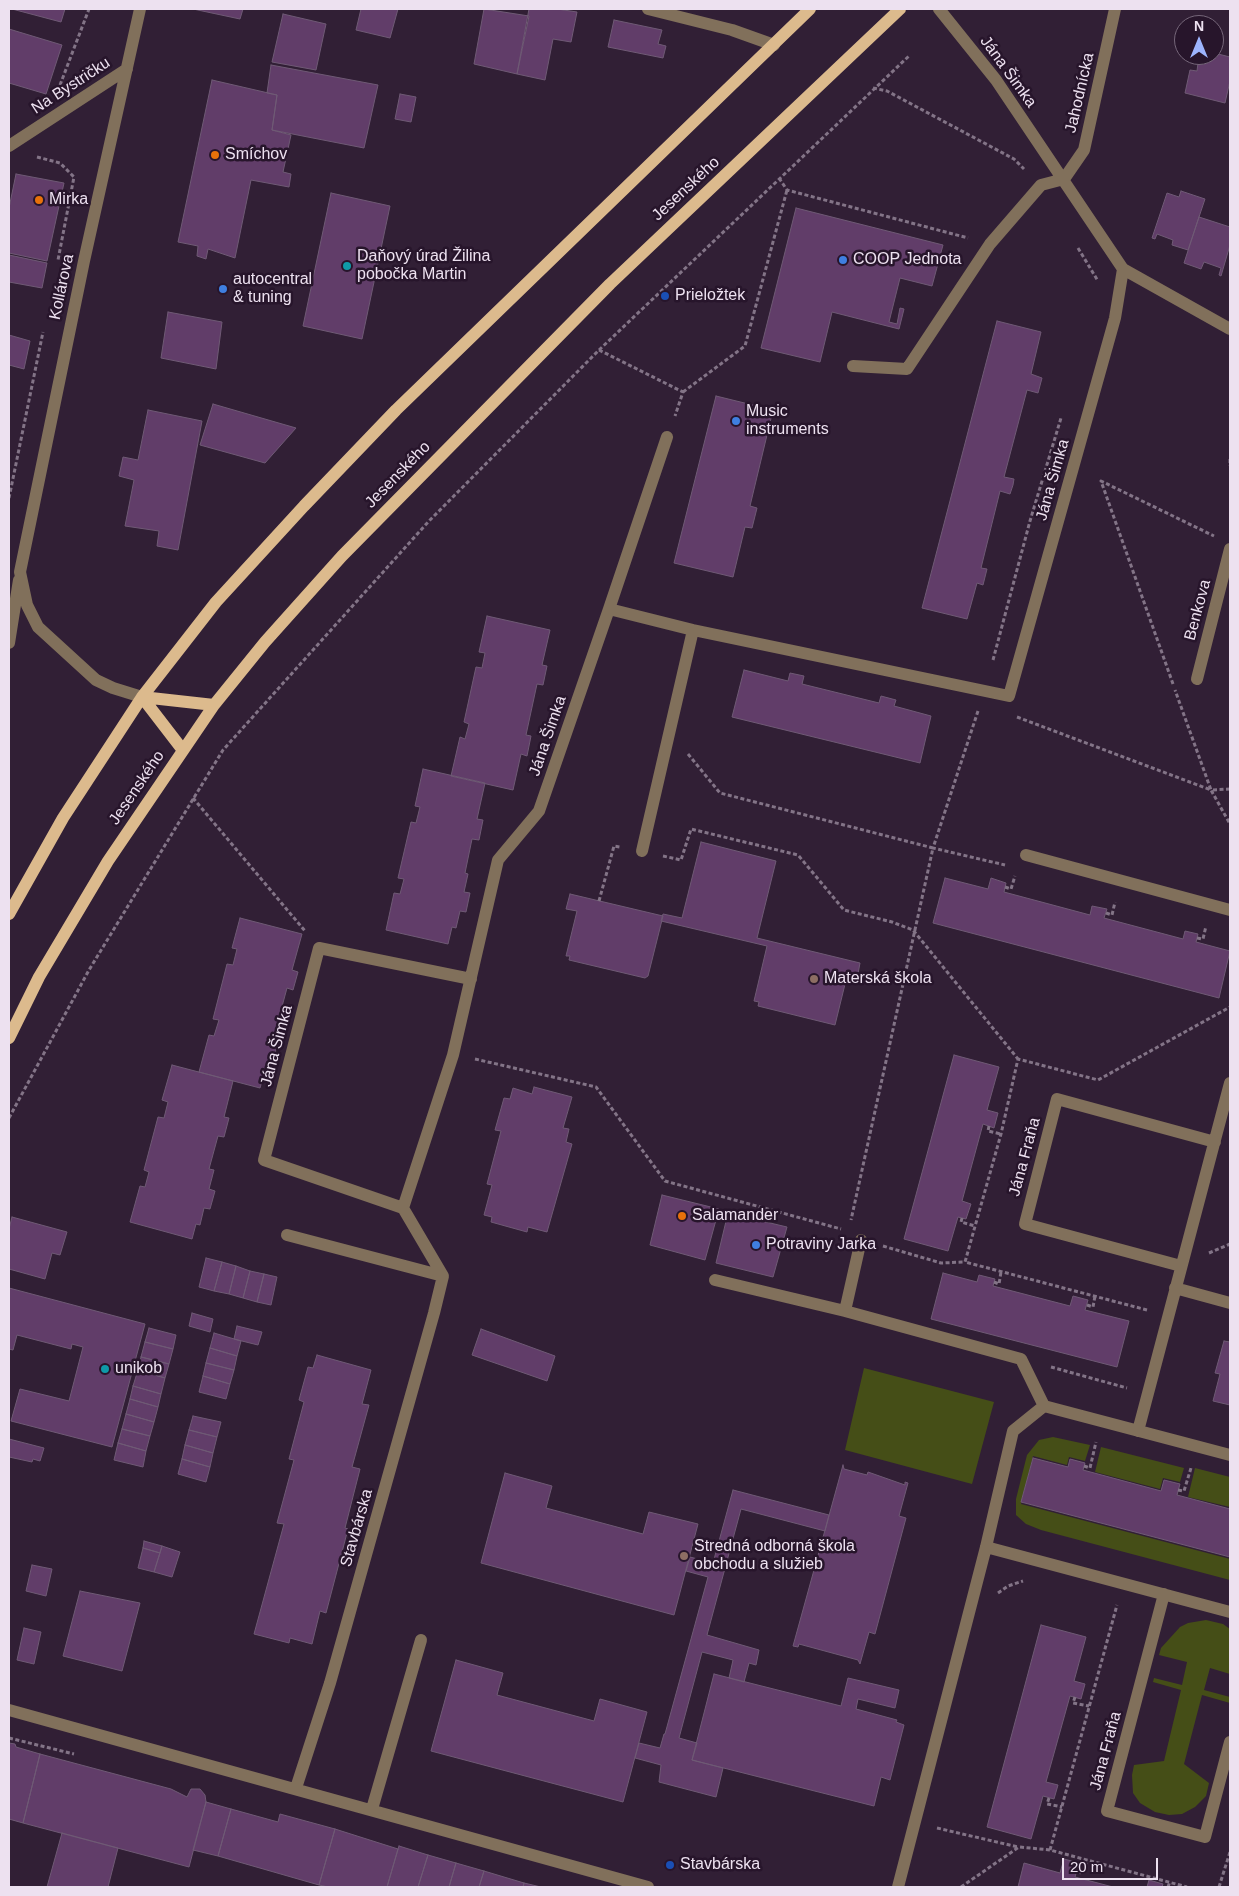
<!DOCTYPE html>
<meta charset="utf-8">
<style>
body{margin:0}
#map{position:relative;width:1239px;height:1896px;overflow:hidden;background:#311f35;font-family:Arial,sans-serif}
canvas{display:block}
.frame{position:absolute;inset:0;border:10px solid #ede1f0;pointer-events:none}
.north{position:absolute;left:1174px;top:15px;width:50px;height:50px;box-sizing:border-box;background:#27152b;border:1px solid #76677a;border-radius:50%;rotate:0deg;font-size:14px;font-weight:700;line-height:20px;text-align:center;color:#ede1f0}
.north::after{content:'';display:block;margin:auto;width:18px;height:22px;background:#9db4fd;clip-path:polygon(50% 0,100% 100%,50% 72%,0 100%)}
.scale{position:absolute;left:1062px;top:1858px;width:96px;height:22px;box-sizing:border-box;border:2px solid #ede1f0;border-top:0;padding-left:6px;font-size:15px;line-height:18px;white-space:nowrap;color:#ede1f0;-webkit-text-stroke:4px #27152b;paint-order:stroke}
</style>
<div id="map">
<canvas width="1239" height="1896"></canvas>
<div class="frame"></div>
<div class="north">N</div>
<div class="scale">20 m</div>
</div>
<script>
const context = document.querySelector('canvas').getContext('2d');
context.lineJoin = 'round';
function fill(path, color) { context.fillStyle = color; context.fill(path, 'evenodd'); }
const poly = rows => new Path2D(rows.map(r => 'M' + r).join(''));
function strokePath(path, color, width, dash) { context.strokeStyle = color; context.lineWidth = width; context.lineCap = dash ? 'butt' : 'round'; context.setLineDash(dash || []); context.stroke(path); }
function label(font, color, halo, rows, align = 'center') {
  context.font = font + ' Arial,sans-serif'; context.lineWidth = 5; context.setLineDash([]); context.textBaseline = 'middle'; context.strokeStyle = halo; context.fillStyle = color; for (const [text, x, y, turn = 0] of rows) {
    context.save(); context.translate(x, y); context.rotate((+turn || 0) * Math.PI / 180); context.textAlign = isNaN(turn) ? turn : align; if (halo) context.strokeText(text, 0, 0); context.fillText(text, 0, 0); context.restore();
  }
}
fill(poly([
 [864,1368,994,1402,972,1484,845,1450],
 [1053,1437,1090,1445,1085,1461,1069,1457,1067,1465,1033,1456,1021,1504,1230,1559,1230,1580,1041,1530,1026,1524,1016,1515,1016,1499,1027,1455,1039,1440],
 [1101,1447,1184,1468,1180,1482,1163,1478,1160,1489,1095,1472],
 [1195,1468,1230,1477,1230,1507,1188,1497],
 [1206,1620,1223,1624,1230,1629,1230,1674,1210,1668,1204,1690,1230,1697,1230,1703,1202,1695,1184,1764,1209,1783,1206,1796,1195,1807,1182,1814,1169,1815,1155,1812,1140,1803,1133,1793,1132,1775,1134,1765,1164,1761,1181,1690,1153,1682,1154,1678,1182,1685,1187,1662,1159,1655,1161,1648,1180,1627,1188,1623]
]), '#454e17');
const building = poly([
 [12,9,65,9,61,22,12,9],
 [193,9,243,9,240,19,193,9],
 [361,9,398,9,390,38,356,30,361,9],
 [484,9,529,16,517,74,474,64,484,9],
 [529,9,557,9,577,12,571,42,553,39,545,80,517,74,529,9],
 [283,14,326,24,316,70,272,62,283,14],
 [614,20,662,30,658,44,666,46,663,58,608,47,614,20],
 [9,29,62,45,46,94,9,83,9,29],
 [1214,53,1230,57,1230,81,1225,103,1185,93,1190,70,1197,71,1199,55,1214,55,1214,53],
 [271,65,378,85,364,148,272,130,277,95,267,93,271,65],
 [212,80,277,95,272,130,291,135,283,172,291,174,289,187,251,180,235,258,208,249,206,259,197,256,198,246,178,242,212,80],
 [400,94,416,97,411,122,395,119,400,94],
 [16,174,64,183,47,261,9,253,9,208,16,174],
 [1181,191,1205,199,1188,250,1172,245,1173,240,1157,234,1155,239,1152,238,1167,193,1179,197,1181,191],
 [331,193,390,206,362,339,303,326,331,193],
 [796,208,943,245,932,286,900,278,889,322,897,324,900,308,904,309,899,329,832,312,820,362,761,348,796,208],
 [1199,217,1230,227,1230,245,1221,276,1219,275,1221,268,1204,262,1201,269,1184,263,1199,217],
 [9,255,47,263,42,288,9,282,9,255],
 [168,312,222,322,216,369,161,358,168,312],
 [997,321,1041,332,1031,374,1042,378,1038,393,1027,390,1004,477,1014,479,1013,485,1010,494,1000,491,981,568,987,569,983,585,977,583,967,619,922,608,997,321],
 [9,335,30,341,24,369,9,365,9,335],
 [716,396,773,410,750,506,757,508,752,528,745,527,733,577,674,563,716,396],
 [213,404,296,428,265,463,200,445,213,404],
 [148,410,202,421,178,550,157,546,159,531,125,526,134,480,119,476,123,457,138,460,148,410],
 [487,616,550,630,542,665,547,666,543,685,537,684,526,735,531,736,527,756,521,754,513,790,451,776,460,737,465,739,469,724,464,722,476,667,482,668,485,653,479,652,487,616],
 [744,670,788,681,790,673,804,676,802,684,879,703,881,696,896,700,894,706,931,716,920,763,732,717,744,670],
 [423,769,485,783,477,819,483,820,479,840,472,839,465,873,468,874,464,892,470,893,466,912,460,911,456,928,452,927,448,944,386,930,394,893,400,894,404,879,398,878,411,822,416,823,420,807,415,806,423,769],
 [701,842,776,861,757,938,860,963,857,979,847,976,835,1025,758,1006,759,1002,754,1001,767,946,661,921,663,914,682,918,701,842],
 [945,878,988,889,991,878,1006,883,1004,892,1090,915,1092,906,1107,909,1104,918,1183,939,1185,931,1198,934,1196,942,1230,951,1219,998,933,923,945,878],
 [570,894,663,916,648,976,645,978,569,960,570,956,566,956,577,911,566,909,570,894],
 [240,918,302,934,292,970,298,972,293,990,287,988,274,1036,279,1037,274,1057,269,1056,260,1088,199,1072,209,1035,214,1036,219,1020,213,1019,227,964,233,965,237,949,232,948,240,918],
 [954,1055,999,1067,987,1110,998,1113,994,1128,983,1124,962,1201,971,1204,966,1219,958,1217,948,1251,904,1239,954,1055],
 [172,1065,233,1081,224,1117,229,1118,224,1137,218,1136,209,1169,214,1170,209,1189,215,1191,210,1209,204,1208,200,1225,196,1224,192,1239,130,1222,140,1186,145,1187,149,1172,144,1170,158,1117,164,1118,168,1102,162,1100,172,1065],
 [534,1087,572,1097,563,1128,569,1129,566,1142,572,1144,547,1232,528,1227,527,1232,491,1222,492,1217,484,1215,492,1185,487,1184,501,1131,495,1130,504,1098,510,1099,513,1088,532,1094,534,1087],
 [662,1195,719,1209,705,1260,650,1245,662,1195],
 [728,1213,787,1227,773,1277,716,1263,728,1213],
 [12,1217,67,1232,60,1255,52,1253,45,1279,9,1269,9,1229,12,1217],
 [206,1258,222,1262,214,1291,199,1287,206,1258],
 [222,1262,236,1266,229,1294,214,1291,222,1262],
 [236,1266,250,1271,243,1298,229,1294,236,1266],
 [250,1271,264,1274,257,1302,243,1298,250,1271],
 [943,1273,977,1282,979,1275,995,1279,993,1286,1070,1306,1073,1296,1088,1300,1085,1310,1129,1321,1117,1367,931,1319,943,1273],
 [264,1274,277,1277,271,1305,257,1302,264,1274],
 [9,1288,145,1324,112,1447,11,1421,20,1389,69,1401,83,1347,72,1344,71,1349,17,1335,13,1350,9,1349,9,1288],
 [192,1313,213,1319,210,1332,189,1326,192,1313],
 [237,1326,262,1332,258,1345,234,1339,237,1326],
 [149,1328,176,1335,173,1349,145,1342,149,1328],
 [481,1329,555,1356,547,1381,472,1355,481,1329],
 [214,1333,241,1341,237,1356,210,1348,214,1333],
 [1224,1341,1230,1342,1230,1405,1213,1401,1220,1374,1215,1373,1224,1341],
 [145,1342,173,1349,169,1364,141,1357,145,1342],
 [210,1348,237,1356,234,1370,206,1363,210,1348],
 [317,1355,371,1370,362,1404,369,1405,352,1467,360,1469,345,1528,348,1529,326,1613,320,1611,312,1644,290,1638,289,1643,254,1634,284,1524,277,1523,294,1460,289,1459,304,1402,299,1400,308,1367,313,1368,317,1355],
 [141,1357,169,1364,165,1378,138,1370,141,1357],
 [206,1363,234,1370,230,1384,203,1376,206,1363],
 [138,1370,165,1378,161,1394,133,1386,138,1370],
 [203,1376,230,1384,226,1399,199,1392,203,1376],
 [133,1386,161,1394,158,1407,130,1399,133,1386],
 [130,1399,158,1407,154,1422,126,1414,130,1399],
 [126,1414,154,1422,150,1436,122,1429,126,1414],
 [193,1416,221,1422,217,1437,189,1430,193,1416],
 [122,1429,150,1436,146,1451,118,1443,122,1429],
 [189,1430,217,1437,213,1453,185,1445,189,1430],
 [9,1439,44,1448,40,1461,33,1459,32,1462,9,1457,9,1439],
 [118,1443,146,1451,143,1467,114,1460,118,1443],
 [185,1445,213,1453,210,1467,182,1459,185,1445],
 [1033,1458,1068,1467,1070,1459,1085,1463,1083,1470,1161,1491,1164,1480,1180,1484,1177,1495,1230,1509,1230,1557,1021,1502,1033,1458],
 [182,1459,210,1467,206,1482,178,1474,182,1459],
 [843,1465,844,1469,867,1475,868,1472,905,1485,905,1482,908,1483,899,1516,906,1518,875,1634,869,1632,860,1664,858,1660,799,1644,798,1647,793,1646,843,1465],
 [505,1473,552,1486,546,1508,643,1534,649,1512,698,1524,674,1615,481,1563,505,1473],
 [733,1490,829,1515,825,1531,741,1509,707,1635,759,1650,756,1665,749,1663,744,1682,729,1678,733,1660,702,1652,679,1738,697,1743,692,1760,723,1768,716,1797,659,1782,661,1765,635,1758,639,1743,660,1748,664,1734,665,1734,708,1577,686,1571,690,1557,713,1563,733,1490],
 [144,1541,162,1546,160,1553,143,1548,144,1541],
 [162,1546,180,1552,172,1577,154,1572,162,1546],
 [143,1548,160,1553,154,1572,138,1568,143,1548],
 [32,1565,52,1569,46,1596,26,1591,32,1565],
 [80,1591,140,1603,122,1671,63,1656,80,1591],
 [1041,1625,1086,1637,1074,1681,1085,1684,1081,1699,1070,1696,1046,1782,1058,1785,1054,1799,1043,1796,1031,1839,987,1827,1041,1625],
 [24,1628,41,1632,34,1664,17,1660,24,1628],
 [456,1660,503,1673,497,1695,594,1721,600,1699,647,1712,623,1802,431,1751,456,1660],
 [714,1674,841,1706,848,1678,899,1690,895,1708,858,1699,856,1709,897,1720,896,1722,904,1725,890,1780,881,1777,874,1806,692,1760,714,1674],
 [9,1743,15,1744,16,1747,40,1754,23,1823,9,1819,9,1743],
 [40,1754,171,1789,187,1797,191,1789,200,1789,205,1795,206,1802,189,1867,23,1823,40,1754],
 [206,1802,231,1809,218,1856,193,1850,206,1802],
 [231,1809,278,1822,280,1814,335,1829,319,1885,218,1856,231,1809],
 [335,1829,398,1849,387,1887,328,1887,319,1885,335,1829],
 [62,1833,118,1848,108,1887,47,1887,62,1833],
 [399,1846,428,1855,418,1887,387,1887,399,1846],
 [428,1855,456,1863,449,1887,418,1887,428,1855],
 [1064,1859,1079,1863,1075,1877,1113,1887,1018,1887,1024,1863,1060,1873,1064,1859],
 [456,1863,484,1871,479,1887,449,1887,456,1863],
 [484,1871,524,1883,523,1887,479,1887,484,1871],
 [1149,1880,1163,1884,1162,1887,1147,1887,1149,1880],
 [524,1883,541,1887,523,1887,524,1883]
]);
fill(building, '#613d69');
strokePath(building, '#6f5a75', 1);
strokePath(poly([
 [60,85,89,9],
 [873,88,887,91,1014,159,1024,169],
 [37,157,60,163,74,177,58,260],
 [779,178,787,190,968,238],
 [1078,248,1098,281],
 [599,350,683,392,675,416],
 [683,392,745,346,787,190],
 [1230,459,1230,466],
 [9,498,43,332],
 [993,660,1030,521,1061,418],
 [1173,684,1101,481,1214,536],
 [978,711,933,848,1005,865],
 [1017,717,1211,790,1175,690],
 [688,754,720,793,933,848,851,1220],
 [1230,789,1211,790,1230,824],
 [193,798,305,931],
 [663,856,681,860,691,829,798,855,844,910,892,922,913,930,1018,1059],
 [1005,887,1011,889,1015,876],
 [599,901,614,846,620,847],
 [1106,913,1112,915,1115,902],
 [1197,938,1203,939,1206,926],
 [475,1059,596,1087,665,1181,841,1229],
 [9,1118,89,970,223,750,429,521,599,350,910,55],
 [989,1126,988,1131,1001,1134],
 [962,1218,961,1222,975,1226],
 [883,1246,941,1263,965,1262],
 [1209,1253,1230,1244],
 [994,1282,999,1284,1001,1272],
 [1087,1305,1093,1307,1095,1296],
 [1147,1310,965,1262,1001,1134,1018,1059,1098,1080,1230,1007],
 [1051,1367,1127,1388],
 [1084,1466,1090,1468,1096,1442],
 [1178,1490,1184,1491,1191,1468],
 [998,1593,1008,1586,1023,1581],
 [1075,1697,1073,1703,1089,1706],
 [9,1738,74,1754],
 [1049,1798,1047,1804,1062,1807],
 [937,1828,1018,1847],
 [1050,1850,1117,1605],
 [1077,1872,1083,1873,1087,1860],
 [961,1887,1019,1847,1050,1850,1187,1887],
 [1168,1887,1170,1881],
 [1219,1887,1230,1852]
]), '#837487', 3, [4, 2.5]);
strokePath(poly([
 [140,9,84,261,20,572,27,605,38,627,96,680,113,688,142,697],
 [648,9,732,30,774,45],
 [9,146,127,69],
 [1123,269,1230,329],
 [853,366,907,369,990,244,1041,185,1064,179,1084,150,1115,9],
 [609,609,667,437],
 [9,643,19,580],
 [1197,679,1230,549],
 [642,851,693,630],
 [1026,855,1230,910],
 [403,1208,264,1160,319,948,471,979],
 [287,1235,443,1276,403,1208,453,1055,498,860,539,811,609,609,693,630,1009,696,1115,318,1123,269,996,80,939,9],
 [1181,1266,1025,1224,1057,1099,1215,1142],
 [715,1280,845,1311,1021,1359,1044,1406,1230,1455],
 [1175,1288,1230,1303],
 [845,1311,861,1240],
 [1138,1431,1230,1083],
 [986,1547,1230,1612],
 [1164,1594,1107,1811,1205,1837,1230,1742],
 [9,1710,648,1887],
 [296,1788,330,1683,434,1313,443,1276],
 [372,1809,421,1640],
 [898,1887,986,1547,1013,1431,1044,1406]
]), '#81705b', 12);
strokePath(poly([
 [142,697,214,705],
 [142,697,182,749],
 [9,914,63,818,142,697,216,602,304,506,396,410,810,9],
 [9,1038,39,977,108,861,214,705,265,642,342,556,610,284,900,9]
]), '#dcba8d', 12);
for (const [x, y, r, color] of [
 [215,155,5,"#e8710a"],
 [39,200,5,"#e8710a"],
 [843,260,5,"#3f7fe0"],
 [347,266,5,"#0f9aa8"],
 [223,289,5,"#3f7fe0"],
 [665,296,5,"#1a4fb4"],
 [736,421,5,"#3f7fe0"],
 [814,979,5,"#8d6e63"],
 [682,1216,5,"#e8710a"],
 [756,1245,5,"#3f7fe0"],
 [105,1369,5,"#0f9aa8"],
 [684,1556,5,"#8d6e63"],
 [670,1865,5,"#1a4fb4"]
]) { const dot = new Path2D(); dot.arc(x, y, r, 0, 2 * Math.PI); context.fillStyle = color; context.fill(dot); strokePath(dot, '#27152b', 2); }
label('16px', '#ede1f0', '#27152b', [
 ["Jána Šimka",1008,72,54],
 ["Na Bystričku",71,86,-33],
 ["Jahodnícka",1080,93,-77],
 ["Jesenského",686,189,-43],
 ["Kollárova",62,287,-78],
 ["Jesenského",398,475,-46],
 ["Jána Šimka",1053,480,-74],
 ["Benkova",1198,610,-75],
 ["Jána Šimka",548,736,-71],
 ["Jesenského",137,788,-56],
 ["Jána Šimka",277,1046,-75],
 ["Jána Fraňa",1025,1157,-75],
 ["Stavbárska",357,1528,-74],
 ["Jána Fraňa",1106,1751,-75]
]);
label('16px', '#ede1f0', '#27152b', [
 ["Smíchov",225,155],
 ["Mirka",49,200],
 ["Daňový úrad Žilina",357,257],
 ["pobočka Martin",357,275],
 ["COOP Jednota",853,260],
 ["autocentral",233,280],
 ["& tuning",233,298],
 ["Prieložtek",675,296],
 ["Music",746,412],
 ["instruments",746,430],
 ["Materská škola",824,979],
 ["Salamander",692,1216],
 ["Potraviny Jarka",766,1245],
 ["unikob",115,1369],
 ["Stredná odborná škola",694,1547],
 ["obchodu a služieb",694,1565],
 ["Stavbárska",680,1865]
], 'left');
</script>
